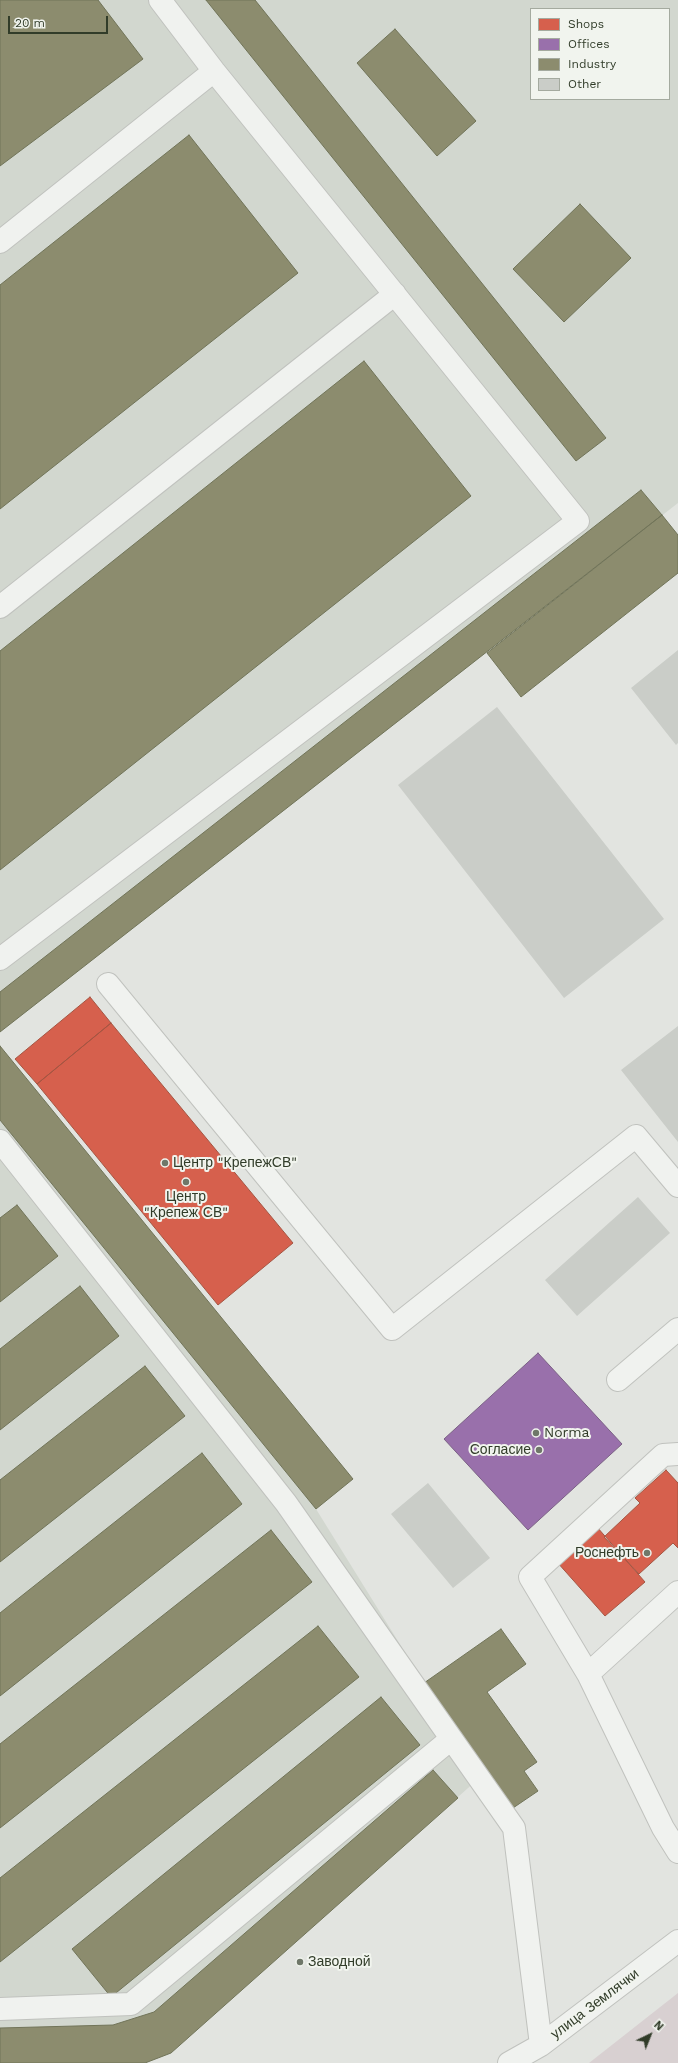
<!DOCTYPE html>
<meta charset="utf-8">
<style>
body{margin:0}
#map{position:relative;width:678px;height:2063px;overflow:hidden;background:#e2e4e0;font-family:"Work Sans",sans-serif}
canvas{display:block}
.legend{position:absolute;left:530px;top:8px;width:140px;height:92px;box-sizing:border-box;background:#f1f4ee;border:1px solid #a4aa9f;margin:0;padding:5px 7px;list-style:none;font-size:12px;color:#313c29}
.legend li{display:flex;align-items:center;gap:8px;height:20px}
.legend b{width:20px;border:1px solid #a4aa9f}
.north{position:absolute;left:630px;top:2015px;width:40px;height:40px;-webkit-text-stroke:3px #f1f4ee;paint-order:stroke;rotate:43deg;font-size:11px;font-weight:700;line-height:16px;text-align:center;color:#313c29}
.north::after{content:'';display:block;margin:auto;width:14px;height:18px;background:#313c29;clip-path:polygon(50% 0,100% 100%,50% 72%,0 100%)}
.scale{position:absolute;left:8px;top:16px;width:100px;height:18px;box-sizing:border-box;border:2px solid #313c29;border-top:0;padding-left:5px;font-size:12px;line-height:14px;white-space:nowrap;color:#313c29;-webkit-text-stroke:3px #f1f4ee;paint-order:stroke}
</style>
<div id="map">
<canvas width="678" height="2063"></canvas>
<ul class="legend">
<li><b style="height:11px;background:#d6604d"></b>Shops</li>
<li><b style="height:11px;background:#9970ab"></b>Offices</li>
<li><b style="height:11px;background:#8c8c6e"></b>Industry</li>
<li><b style="height:11px;background:#cacdc8"></b>Other</li>
</ul>
<div class="north">N</div>
<div class="scale">20 m</div>
</div>
<script>
const context = document.querySelector('canvas').getContext('2d');
context.lineJoin = 'round';
function fill(path, color) { context.fillStyle = color; context.fill(path, 'evenodd'); }
const poly = rows => new Path2D(rows.map(r => 'M' + r).join(''));
function strokePath(path, color, width, dash) { context.strokeStyle = color; context.lineWidth = width; context.lineCap = dash ? 'butt' : 'round'; context.setLineDash(dash || []); context.stroke(path); }
function label(font, color, halo, rows, align = 'center') {
  context.font = font + ' "Work Sans",sans-serif'; context.lineWidth = 4; context.setLineDash([]); context.textBaseline = 'middle'; context.strokeStyle = halo; context.fillStyle = color; for (const [text, x, y, turn = 0] of rows) {
    context.save(); context.translate(x, y); context.rotate((+turn || 0) * Math.PI / 180); context.textAlign = isNaN(turn) ? turn : align; if (halo) context.strokeText(text, 0, 0); context.fillText(text, 0, 0); context.restore();
  }
}
fill(poly([
 [0,0,678,0,678,503,0,1032],
 [531,9,669,9,669,99,531,99],
 [0,1046,353,1479,316,1509,424,1683,486,1772,171,2053,145,2063,0,2063]
]), '#d2d7cf');
fill(poly([
 [678,1993,678,2063,589,2063]
]), '#d8d0d1');
const shops = poly([
 [90,997,111,1023,37,1084,15,1059,90,997],
 [111,1023,293,1243,218,1305,37,1084,111,1023],
 [666,1470,678,1483,678,1548,673,1543,639,1574,604,1537,640,1503,635,1498,666,1470],
 [597,1527,645,1582,605,1616,557,1562,597,1527]
]);
fill(shops, '#d6604d');
strokePath(shops, '#a45542', 1);
const offices = poly([
 [538,1353,622,1444,528,1530,444,1439,538,1353]
]);
fill(offices, '#9970ab');
strokePath(offices, '#7a6084', 1);
const industry = poly([
 [0,0,98,0,143,59,0,166,0,0],
 [206,0,255,0,606,438,576,461,206,0],
 [395,29,476,121,437,156,357,63,395,29],
 [189,135,298,273,0,509,0,285,189,135],
 [580,204,631,258,564,322,513,269,580,204],
 [364,361,471,496,0,870,0,651,364,361],
 [641,490,662,515,0,1032,0,992,641,490],
 [662,515,678,535,678,573,521,697,487,653,662,515],
 [0,1046,353,1479,316,1509,0,1120,0,1046],
 [17,1205,58,1256,0,1302,0,1218,17,1205],
 [80,1286,119,1336,0,1430,0,1349,80,1286],
 [145,1366,185,1416,0,1562,0,1480,145,1366],
 [202,1453,242,1504,0,1696,0,1613,202,1453],
 [271,1530,312,1582,0,1828,0,1744,271,1530],
 [318,1626,359,1677,0,1962,0,1878,318,1626],
 [501,1629,526,1664,487,1692,537,1762,524,1771,538,1791,513,1808,424,1683,501,1629],
 [381,1697,420,1745,111,1997,72,1949,381,1697],
 [433,1770,458,1798,171,2053,145,2063,0,2063,0,2028,113,2025,154,2012,433,1770]
]);
fill(industry, '#8c8c6e');
strokePath(industry, '#717459', 1);
fill(poly([
 [678,650,678,743,676,745,631,688],
 [497,707,664,919,564,998,398,785],
 [678,1026,678,1142,621,1070],
 [638,1197,670,1233,577,1316,545,1280],
 [428,1483,490,1558,453,1588,391,1514]
]), '#cacdc8');
const minor = poly([
 [0,242,214,71],
 [0,607,395,294],
 [0,959,578,521,214,71,160,0],
 [108,984,392,1329,636,1136,678,1186],
 [0,1141,286,1503,514,1828,541,2045],
 [618,1380,678,1329],
 [678,1592,588,1674,663,1828,678,1852],
 [588,1674,530,1577,663,1455,678,1454],
 [0,2009,131,2004,451,1739],
 [509,2063,541,2045,678,1941]
]);
strokePath(minor, '#c0c2be', 24);
strokePath(minor, '#f0f2ef', 22);
for (const [x, y, r, color] of [
 [165,1163,4,"#6f7769"],
 [186,1182,4,"#6f7769"],
 [536,1433,4,"#6f7769"],
 [539,1450,4,"#6f7769"],
 [647,1553,4,"#6f7769"],
 [300,1962,4,"#6f7769"]
]) { const dot = new Path2D(); dot.arc(x, y, r, 0, 2 * Math.PI); context.fillStyle = color; context.fill(dot); strokePath(dot, '#f1f4ee', 1.5); }
label('14px', '#313c29', '#f1f4ee', [
 ["Центр \"КрепежСВ\"",173,1163],
 ["Центр",186,1197,"center"],
 ["\"Крепеж СВ\"",186,1213,"center"],
 ["Norma",544,1433],
 ["Согласие",531,1450,"right"],
 ["Роснефть",639,1553,"right"],
 ["Заводной",308,1962]
], 'left');
label('14px', '#313c29', '#f1f4ee', [
 ["улица Землячки",595,2004,-37]
]);
</script>
